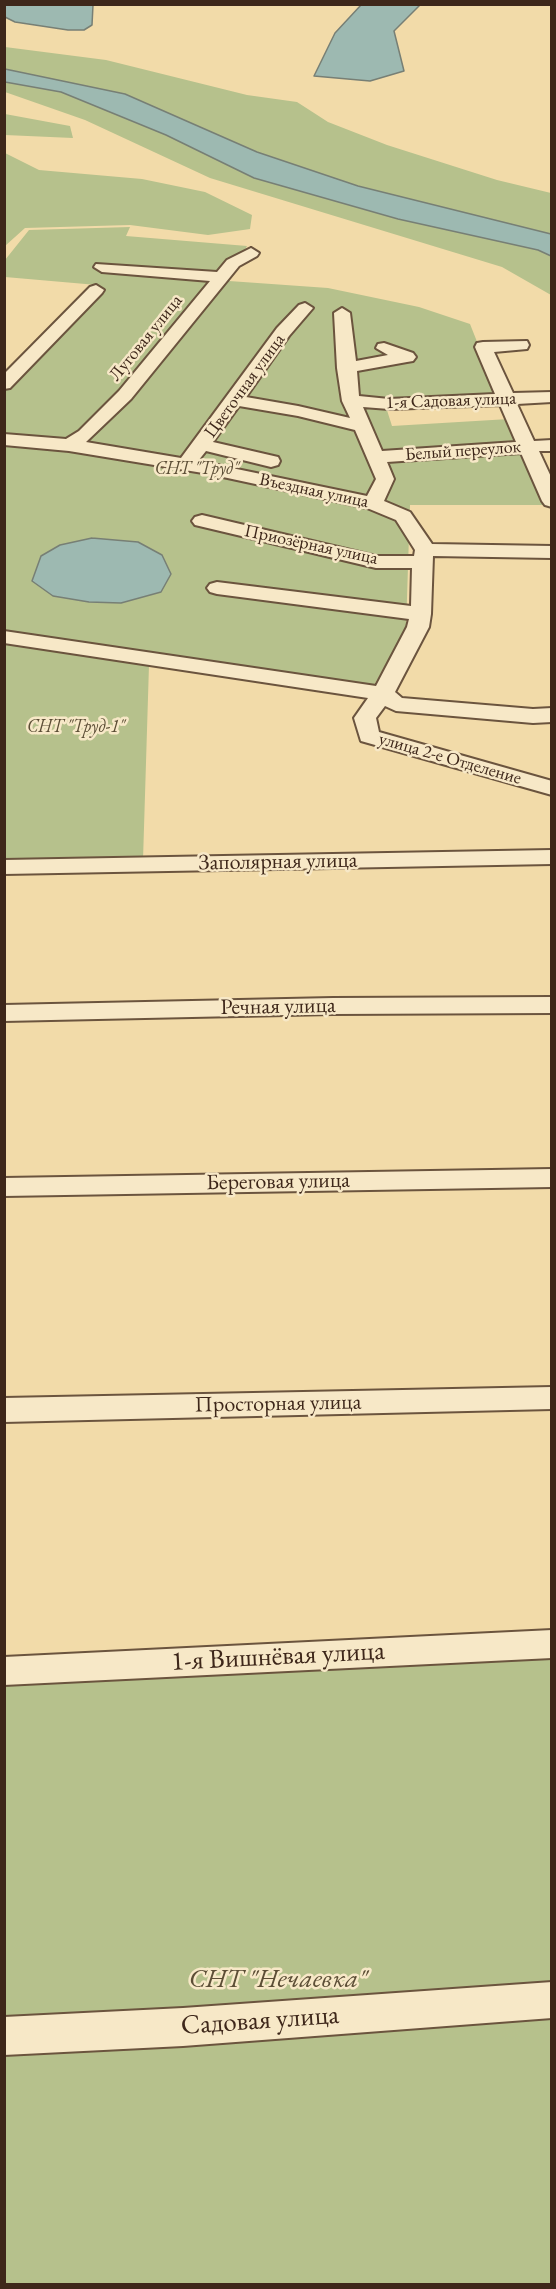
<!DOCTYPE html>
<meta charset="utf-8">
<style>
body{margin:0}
#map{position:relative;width:556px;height:2289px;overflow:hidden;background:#f2dba9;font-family:"EB Garamond",serif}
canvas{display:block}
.frame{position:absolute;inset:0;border:6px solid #3e271a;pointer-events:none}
</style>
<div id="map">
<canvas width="556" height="2289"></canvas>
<div class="frame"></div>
</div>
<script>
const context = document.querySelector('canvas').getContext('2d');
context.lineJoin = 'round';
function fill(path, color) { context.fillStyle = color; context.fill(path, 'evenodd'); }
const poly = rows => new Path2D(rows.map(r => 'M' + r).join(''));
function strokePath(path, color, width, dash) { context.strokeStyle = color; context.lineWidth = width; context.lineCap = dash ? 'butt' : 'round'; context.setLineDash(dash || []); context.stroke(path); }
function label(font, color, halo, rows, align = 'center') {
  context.font = font + ' "EB Garamond",serif'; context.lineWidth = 5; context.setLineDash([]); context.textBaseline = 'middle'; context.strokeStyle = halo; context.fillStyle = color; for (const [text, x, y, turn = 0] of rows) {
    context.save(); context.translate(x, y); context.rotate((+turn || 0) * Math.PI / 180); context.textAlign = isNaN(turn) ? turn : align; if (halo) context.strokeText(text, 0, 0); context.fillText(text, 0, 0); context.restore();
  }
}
fill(poly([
 [5,47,106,60,247,95,297,102,328,122,387,145,497,180,551,193,551,295,502,267,210,178,85,120,5,92],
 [5,114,70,126,73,138,5,135],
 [5,153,39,170,142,179,205,192,252,215,250,229,208,235,130,225,25,228,5,246],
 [130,227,126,236,247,246,229,281,328,288,419,307,470,324,499,397,385,404,392,426,509,419,544,505,410,505,406,629,373,687,5,632,5,375,97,285,5,277,5,260,29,230],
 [5,644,149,665,143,860,5,862],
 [551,1652,551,2284,5,2284,4,1676]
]), '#b6c18c');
const water = poly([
 [4,5,93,5,92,25,84,30,68,30,15,22,5,17,4,5],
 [361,5,420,5,394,31,404,71,370,81,314,76,335,33,361,5],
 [5,69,125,94,257,152,358,186,551,234,551,256,538,250,398,219,254,178,166,135,61,92,5,82,5,69],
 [92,538,138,542,162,555,171,574,161,592,121,603,89,602,53,596,32,581,41,556,60,545,92,538]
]);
fill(water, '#9db9b1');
strokePath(water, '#777f75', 1.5);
const minor = poly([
 [251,248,259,253,257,256,239,266,131,399,86,442,181,458,277,328,299,305,305,303,313,308,289,336,246,397,298,406,350,418,342,401,337,368,334,313,342,308,350,313,356,361,388,355,376,348,378,344,384,343,413,353,416,357,413,361,407,362,357,371,359,396,389,399,495,394,475,347,477,343,483,342,527,341,529,345,527,349,494,352,513,393,552,392,552,402,517,404,534,441,552,440,552,451,539,451,552,479,552,507,545,505,542,501,521,453,387,462,394,479,384,501,410,512,432,544,552,546,552,558,433,556,431,614,429,627,395,692,402,698,533,709,552,708,552,722,533,723,396,711,385,706,376,718,379,732,552,781,552,795,361,741,354,718,368,698,4,643,4,631,376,686,407,627,409,619,217,594,210,592,207,588,210,584,217,582,411,606,412,568,376,568,195,525,192,521,195,517,202,515,376,556,414,556,415,550,396,520,367,508,209,474,69,451,4,445,4,434,66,439,79,431,119,391,210,281,102,272,94,267,96,264,217,272,227,260,251,248],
 [500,405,516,442,382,451,363,407,389,409,500,405],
 [239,406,298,416,355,430,376,479,367,496,198,461,206,451,271,467,278,465,280,461,278,457,213,442,239,406],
 [96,285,104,290,102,293,10,388,4,389,4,374,90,287,96,285],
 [552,850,552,864,4,874,4,860,552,850],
 [552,997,552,1013,333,1014,4,1021,4,1005,333,998,552,997],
 [552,1169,552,1187,4,1196,4,1178,552,1169],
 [552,1387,552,1409,4,1422,4,1398,552,1387],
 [552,1630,552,1658,4,1685,4,1657,552,1630],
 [552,1982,552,2018,183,2046,4,2055,4,2017,183,2008,552,1982]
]);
strokePath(minor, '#6b543e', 4);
fill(minor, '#f7e8c7');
label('18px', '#3e271a', '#f7e8c7', [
 ["Луговая улица",146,338,-51],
 ["Цветочная улица",245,386,-54],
 ["1-я Садовая улица",451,401,-2],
 ["Белый переулок",463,451,-4],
 ["Въездная улица",314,491,12],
 ["Приозёрная улица",311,545,12],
 ["улица 2-е Отделение",450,759,16]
]);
label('italic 18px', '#5c4e36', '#f7e8c7', [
 ["СНТ \"Труд\"",197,469],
 ["СНТ \"Труд-1\"",76,727]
]);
label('22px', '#3e271a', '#f7e8c7', [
 ["Заполярная улица",278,862,-1],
 ["Речная улица",278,1007,-1],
 ["Береговая улица",278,1182,-1],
 ["Просторная улица",278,1404,-1]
]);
label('27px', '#3e271a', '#f7e8c7', [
 ["1-я Вишнёвая улица",278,1657,-3],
 ["Садовая улица",260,2021,-4]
]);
label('italic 27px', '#5c4e36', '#f7e8c7', [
 ["СНТ \"Нечаевка\"",278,1980]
]);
</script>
